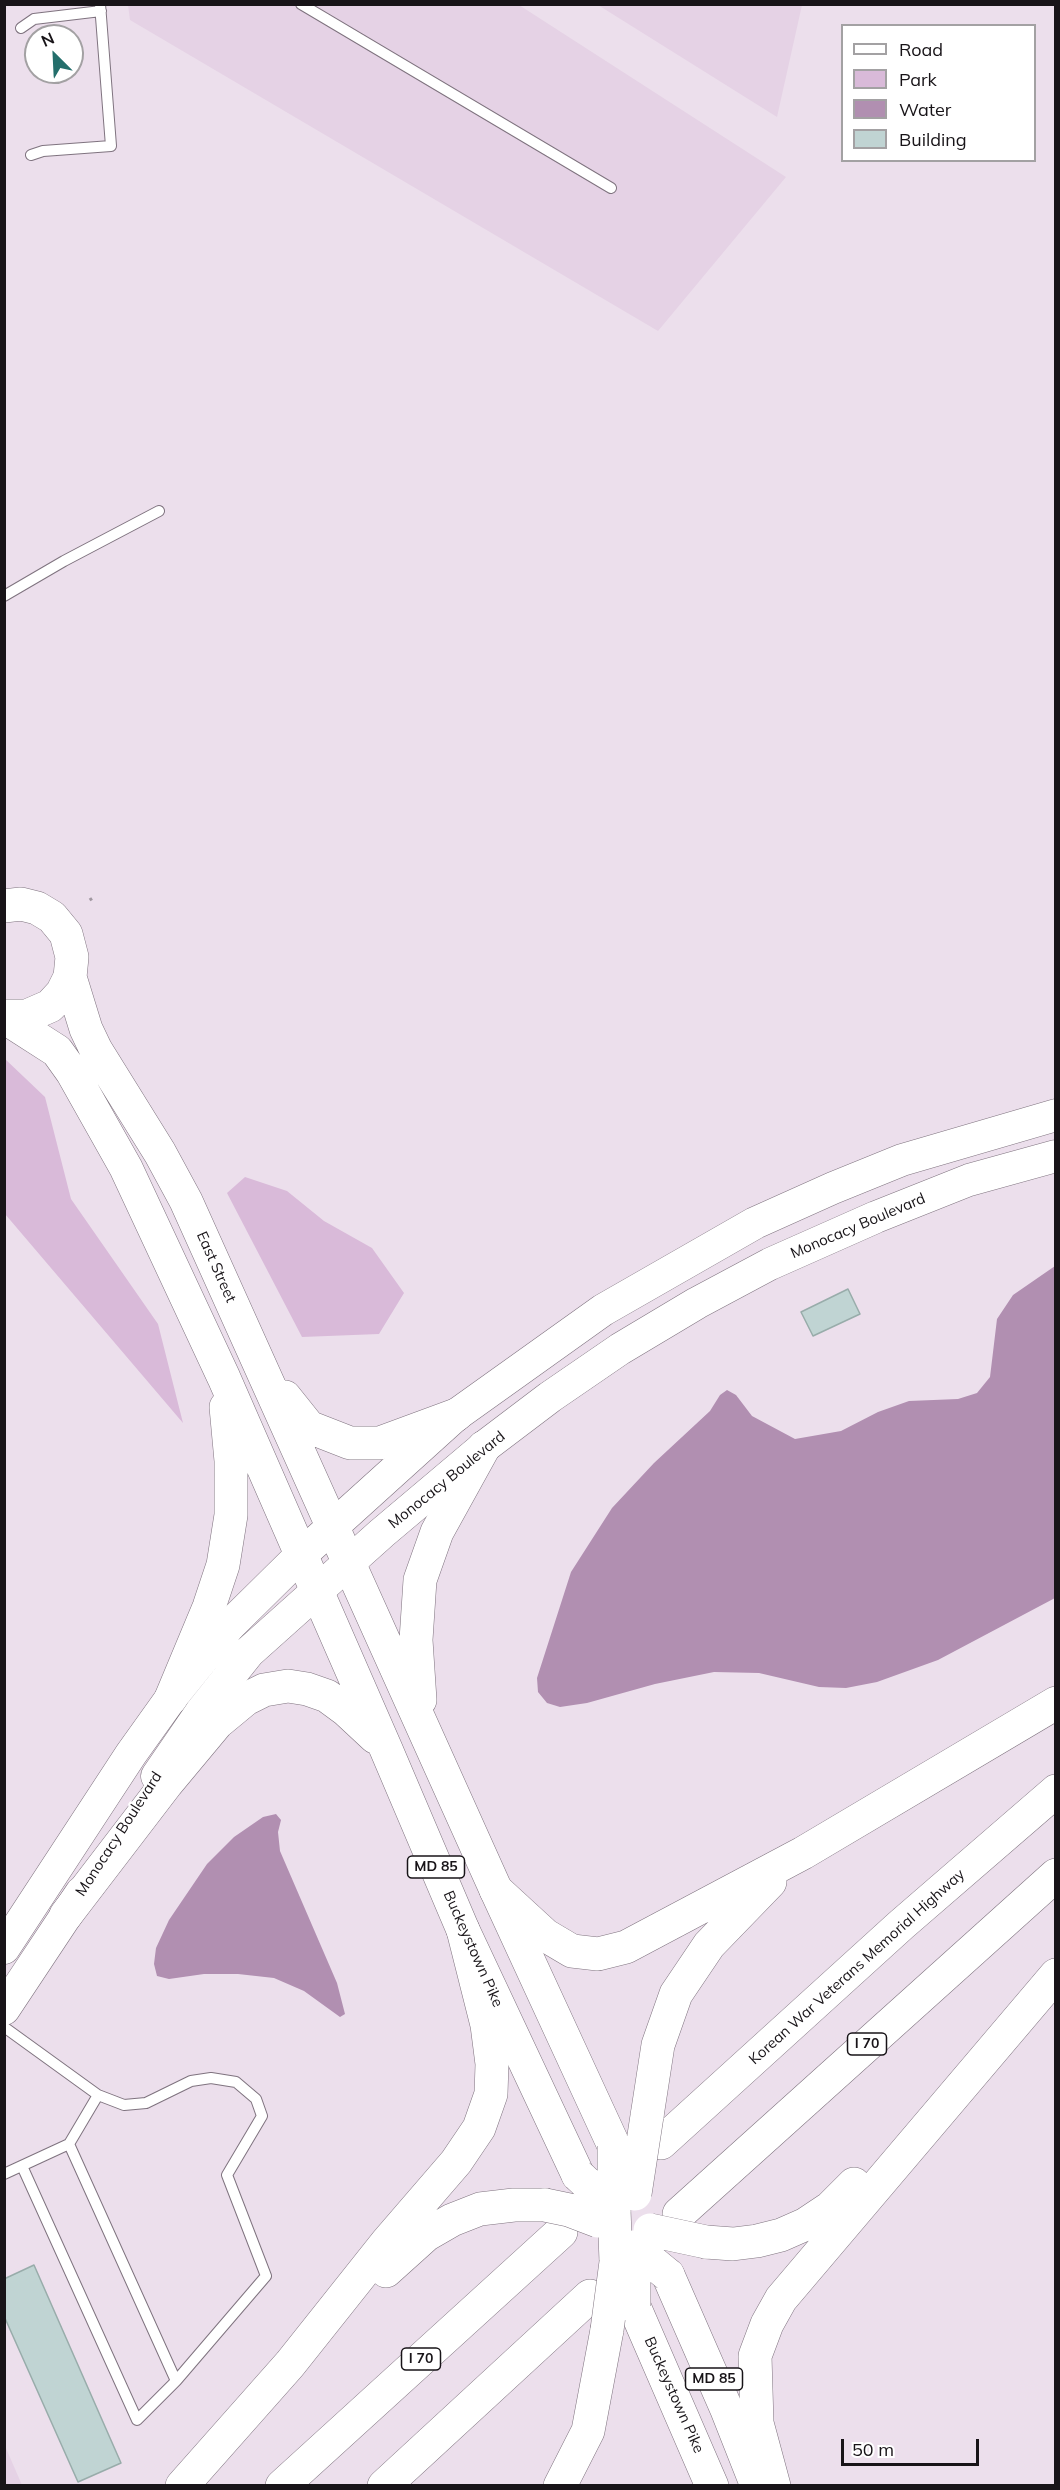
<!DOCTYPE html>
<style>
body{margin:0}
#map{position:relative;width:1060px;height:2490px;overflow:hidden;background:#ecdfec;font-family:Mulish,sans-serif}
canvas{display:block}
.frame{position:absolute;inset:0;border:6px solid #181418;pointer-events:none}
.legend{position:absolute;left:841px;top:24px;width:195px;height:138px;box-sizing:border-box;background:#fff;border:2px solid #a3a1a3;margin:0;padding:8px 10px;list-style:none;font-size:18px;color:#181418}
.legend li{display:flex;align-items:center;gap:12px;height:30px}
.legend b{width:30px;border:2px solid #a3a1a3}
.north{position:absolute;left:24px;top:24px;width:60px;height:60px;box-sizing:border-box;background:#fff;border:2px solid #a3a1a3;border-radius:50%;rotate:336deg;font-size:16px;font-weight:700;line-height:24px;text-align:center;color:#181418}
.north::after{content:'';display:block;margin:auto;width:21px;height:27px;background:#246f6c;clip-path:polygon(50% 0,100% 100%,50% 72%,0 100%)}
.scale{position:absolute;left:841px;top:2439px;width:138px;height:27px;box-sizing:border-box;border:3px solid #181418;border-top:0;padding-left:8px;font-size:18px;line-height:21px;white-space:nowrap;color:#181418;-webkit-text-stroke:4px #fff;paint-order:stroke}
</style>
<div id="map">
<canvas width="1060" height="2490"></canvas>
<div class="frame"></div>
<ul class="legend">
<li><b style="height:8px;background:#fff"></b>Road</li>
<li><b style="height:16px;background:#d9bad9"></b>Park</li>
<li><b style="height:16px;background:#b18fb1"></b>Water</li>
<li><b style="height:16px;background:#c0d4d3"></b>Building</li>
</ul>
<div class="north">N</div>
<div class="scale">50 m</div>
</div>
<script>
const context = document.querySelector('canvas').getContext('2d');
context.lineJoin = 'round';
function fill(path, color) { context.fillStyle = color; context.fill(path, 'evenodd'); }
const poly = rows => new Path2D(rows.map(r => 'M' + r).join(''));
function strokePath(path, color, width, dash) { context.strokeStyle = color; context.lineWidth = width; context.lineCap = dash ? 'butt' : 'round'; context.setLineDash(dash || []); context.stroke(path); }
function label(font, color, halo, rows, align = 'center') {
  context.font = font + ' Mulish,sans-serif'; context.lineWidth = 4.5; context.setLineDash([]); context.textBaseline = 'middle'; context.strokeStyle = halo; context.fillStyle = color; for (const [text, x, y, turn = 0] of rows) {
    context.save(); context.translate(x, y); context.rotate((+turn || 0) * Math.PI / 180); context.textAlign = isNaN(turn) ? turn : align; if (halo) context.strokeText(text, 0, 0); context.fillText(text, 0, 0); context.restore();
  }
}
fill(poly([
 [128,5,519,5,786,177,658,331,130,20],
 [598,5,802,5,777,117],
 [4,2446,5,2446,22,2485,5,2485]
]), '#e5d2e5');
fill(poly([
 [4,1058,45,1097,71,1199,158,1324,183,1423,5,1214],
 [245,1177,287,1191,324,1221,372,1248,404,1293,379,1334,302,1337,227,1193]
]), '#d9bad9');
fill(poly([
 [1055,1266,1055,1598,938,1660,877,1682,846,1688,819,1687,759,1673,714,1672,655,1684,587,1703,560,1707,547,1703,538,1692,537,1678,571,1572,612,1508,654,1463,710,1411,720,1395,727,1390,736,1395,752,1416,795,1439,841,1431,878,1412,909,1401,958,1399,977,1393,990,1377,997,1319,1013,1295],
 [276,1814,281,1820,278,1832,280,1851,337,1983,345,2014,340,2017,304,1991,274,1978,238,1974,204,1974,169,1979,157,1976,154,1964,156,1948,169,1920,207,1864,234,1837,263,1817]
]), '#b18fb1');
const building = poly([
 [848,1289,860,1314,813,1336,801,1312,848,1289],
 [34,2265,121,2463,78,2482,4,2316,4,2279,34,2265]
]);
fill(building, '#c0d4d3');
strokePath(building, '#98acaa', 1.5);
const lane = poly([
 [301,4,611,188],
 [21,28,34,19,101,11],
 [31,155,43,151,111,146,100,4],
 [4,596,64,561,159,511],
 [4,2027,98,2095,69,2144,176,2381,137,2420,22,2166],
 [98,2095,124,2105,146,2103,191,2081,211,2078,236,2082,256,2099,262,2116,227,2175,266,2276,176,2381],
 [4,2174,69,2144]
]);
const secondary = poly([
 [157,1776,201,1712,249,1652,382,1533,484,1447,550,1397,620,1349,697,1303,770,1264,876,1217,969,1180,1056,1156],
 [4,1948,131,1754,171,1698,229,1626,300,1556,456,1415,603,1310,755,1223,833,1188,902,1160,1056,1115],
 [4,2009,81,1893]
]);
const primary = poly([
 [4,906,21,904,37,908,52,917,66,934,72,957,70,977,62,993,50,1006,27,1016,4,1016],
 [70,977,86,1029,96,1050,160,1153,186,1201,496,1890,614,2146],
 [4,1017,57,1051,72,1072,126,1168,224,1378,386,1749,463,1930,578,2175],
 [285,1397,309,1427,350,1443,380,1443,456,1415],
 [171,1698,209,1607,223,1565,231,1515,231,1461,226,1407],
 [420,1700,416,1640,420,1580,437,1532,484,1447],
 [66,1915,167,1783,217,1723,246,1699,264,1690,288,1686,307,1689,327,1696,346,1710,375,1737],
 [668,2275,727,2410,757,2486],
 [634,2306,712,2486]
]);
const highway = poly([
 [496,1890,545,1935,572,1951,598,1954,626,1947,803,1853,1056,1703],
 [647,2116,658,2045,676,1994,709,1945,770,1882],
 [661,2143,901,1925,1056,1791],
 [614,2209,616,2262],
 [679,2214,1056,1875],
 [706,2242,733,2244,757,2241,781,2235,806,2224,830,2208,854,2184],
 [386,2271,426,2235,452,2220,480,2209,514,2205,545,2205],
 [182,2486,290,2364,387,2242,456,2162,479,2128,491,2094,492,2064,487,2025,463,1930],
 [282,2486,561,2232],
 [384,2486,590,2296],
 [560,2486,588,2431,607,2330],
 [774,2486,757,2423,755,2356,767,2324,781,2299,1056,1975]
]);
strokePath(lane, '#7f737f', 12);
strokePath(secondary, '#7f737f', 33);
strokePath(primary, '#7f737f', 34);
strokePath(highway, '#7f737f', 34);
strokePath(poly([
 [90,898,94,904]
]), '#a198a1', 3, [3, 4.5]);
strokePath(lane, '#fff', 10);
strokePath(secondary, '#fff', 32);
strokePath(primary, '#fff', 33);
strokePath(highway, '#fff', 33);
const highwayBridge = poly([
 [614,2146,614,2209],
 [578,2175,614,2209],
 [635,2194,647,2116],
 [545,2205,569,2210,598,2221],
 [650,2230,706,2242],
 [634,2247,634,2306],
 [634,2247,668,2275],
 [607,2330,616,2262]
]);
strokePath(highwayBridge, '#7f737f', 34, []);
strokePath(highwayBridge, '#fff', 33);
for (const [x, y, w] of [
 [436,1867,57],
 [867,2044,39],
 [421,2359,39],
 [714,2379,57]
]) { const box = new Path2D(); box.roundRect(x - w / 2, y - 11, w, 22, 4.5); context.fillStyle = '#fff'; context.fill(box); strokePath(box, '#181418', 1.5); }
label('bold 14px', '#181418', null, [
 ["MD 85",436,1867],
 ["I 70",867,2044],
 ["I 70",421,2359],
 ["MD 85",714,2379]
]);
label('15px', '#181418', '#fff', [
 ["Monocacy Boulevard",858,1226,-23],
 ["East Street",216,1267,66],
 ["Monocacy Boulevard",447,1480,-39],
 ["Monocacy Boulevard",119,1834,-57],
 ["Buckeystown Pike",473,1949,66],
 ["Korean War Veterans Memorial Highway",857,1967,-42],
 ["Buckeystown Pike",674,2395,66]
]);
</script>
